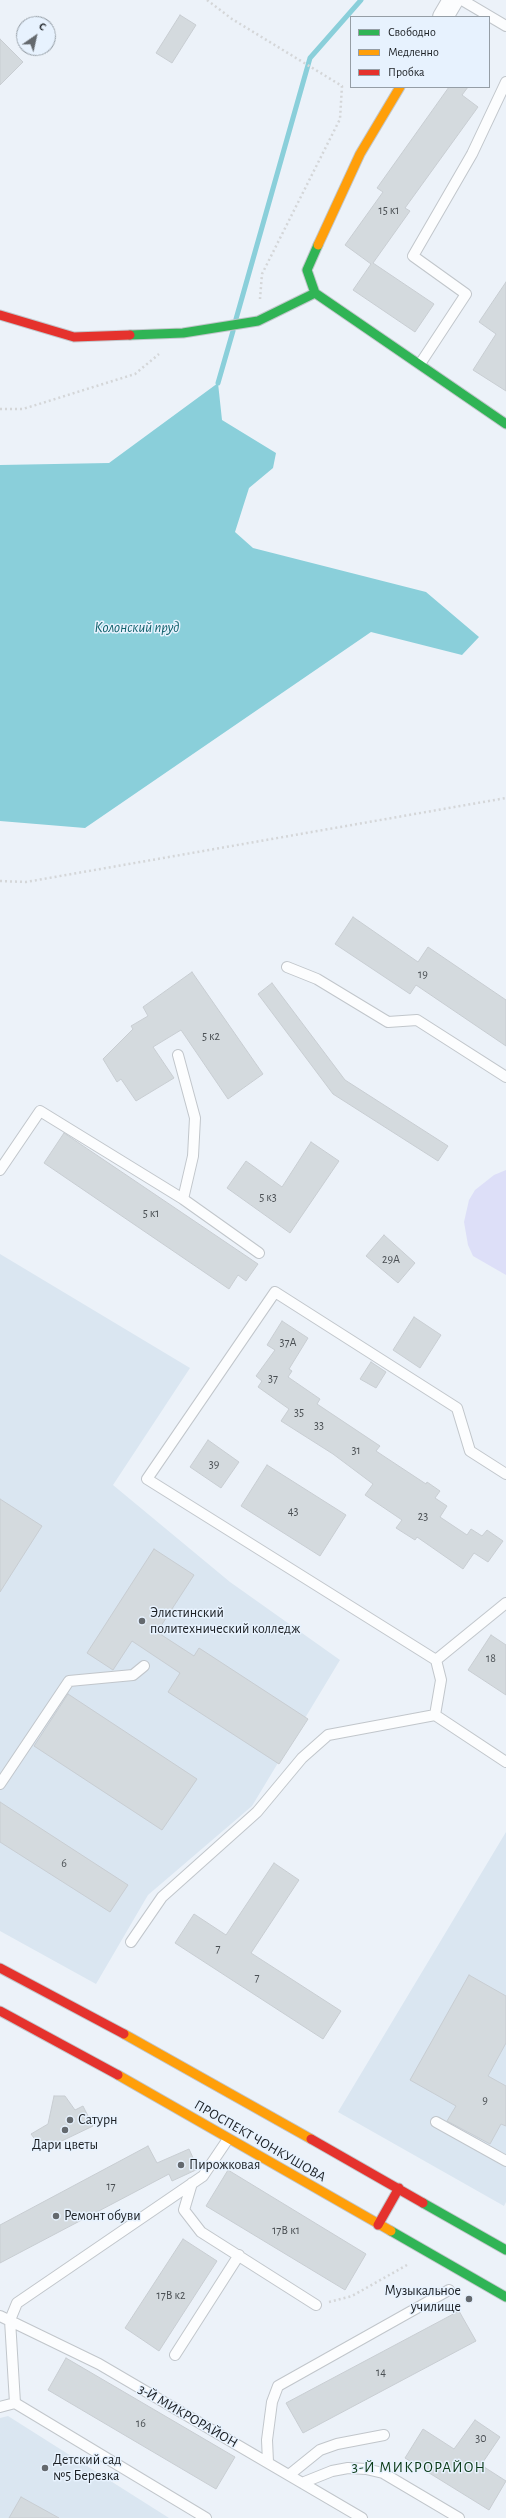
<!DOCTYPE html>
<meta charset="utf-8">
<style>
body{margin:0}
#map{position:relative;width:506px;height:2518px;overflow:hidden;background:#ecf2f9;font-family:"Alegreya Sans",sans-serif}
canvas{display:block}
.legend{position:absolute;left:350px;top:16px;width:140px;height:72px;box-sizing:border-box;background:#e7f2fe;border:1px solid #959ea6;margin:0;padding:5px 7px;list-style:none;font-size:12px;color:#1b1f23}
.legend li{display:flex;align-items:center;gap:8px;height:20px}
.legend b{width:20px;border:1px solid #959ea6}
.north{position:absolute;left:16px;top:16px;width:40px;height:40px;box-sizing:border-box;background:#e7f2fe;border:1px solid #959ea6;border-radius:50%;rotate:34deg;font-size:11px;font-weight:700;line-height:16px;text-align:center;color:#1b1f23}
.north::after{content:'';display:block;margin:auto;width:14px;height:18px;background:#64696e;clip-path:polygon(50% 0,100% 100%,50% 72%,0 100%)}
</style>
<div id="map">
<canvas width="506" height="2518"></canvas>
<ul class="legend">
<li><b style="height:5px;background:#30b455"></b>Свободно</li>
<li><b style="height:5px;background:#ff9f0a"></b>Медленно</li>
<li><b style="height:5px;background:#e5322d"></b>Пробка</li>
</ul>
<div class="north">С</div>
</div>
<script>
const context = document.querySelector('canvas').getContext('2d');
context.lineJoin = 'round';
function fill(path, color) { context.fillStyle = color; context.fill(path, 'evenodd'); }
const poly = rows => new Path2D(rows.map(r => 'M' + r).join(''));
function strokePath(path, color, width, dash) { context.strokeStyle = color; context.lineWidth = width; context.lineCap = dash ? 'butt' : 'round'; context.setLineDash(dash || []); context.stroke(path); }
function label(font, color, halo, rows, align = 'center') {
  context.font = font + ' "Alegreya Sans",sans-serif'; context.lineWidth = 3; context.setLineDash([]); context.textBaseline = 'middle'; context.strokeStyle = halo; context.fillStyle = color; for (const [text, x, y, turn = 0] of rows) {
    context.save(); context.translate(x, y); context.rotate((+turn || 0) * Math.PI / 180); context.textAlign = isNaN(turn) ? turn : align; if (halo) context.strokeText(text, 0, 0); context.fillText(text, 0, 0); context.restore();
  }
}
fill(poly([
 [0,1254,190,1368,113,1485,230,1582,340,1660,252,1806,148,1895,96,1984,0,1931],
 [506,1832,506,2202,504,2206,338,2112],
 [8,2416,169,2518,0,2518,0,2418]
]), '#dae6f1');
fill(poly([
 [506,1170,506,1275,473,1256,468,1245,464,1222,469,1200,475,1190,494,1175]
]), '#dddff8');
fill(poly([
 [218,383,222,420,276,453,273,468,249,488,235,532,253,548,426,592,479,637,462,655,371,632,85,828,0,821,0,465,109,463]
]), '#8acfda');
strokePath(poly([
 [236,319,310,58,361,0],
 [218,383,233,331]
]), '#8acfda', 5);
const building = poly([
 [180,15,196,25,172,63,156,53,180,15],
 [0,39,23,62,0,85,0,39],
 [449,87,468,87,462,95,478,107,405,208,410,211,373,263,434,304,415,332,353,290,371,264,345,245,383,192,377,188,449,87],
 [506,282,506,391,473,370,496,334,479,322,506,282],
 [353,917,418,962,428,947,506,1000,506,1046,416,985,410,994,335,944,353,917],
 [192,972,263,1074,228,1099,181,1030,153,1047,174,1078,136,1101,121,1079,117,1082,103,1059,133,1029,131,1026,148,1016,143,1007,192,972],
 [272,983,345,1080,448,1146,438,1161,333,1094,258,994,272,983],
 [64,1133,258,1264,246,1281,238,1275,229,1289,44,1163,64,1133],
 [311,1142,339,1161,290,1233,227,1188,246,1161,282,1187,311,1142],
 [384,1235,415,1263,398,1283,366,1256,384,1235],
 [414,1317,441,1335,420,1368,393,1350,414,1317],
 [282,1321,308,1338,289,1369,292,1371,288,1377,320,1399,317,1404,380,1446,376,1451,426,1484,427,1482,440,1491,435,1498,447,1506,440,1517,467,1535,471,1529,482,1536,487,1530,503,1541,488,1562,474,1553,463,1569,417,1537,415,1540,396,1528,402,1520,365,1495,373,1484,333,1454,281,1421,289,1409,258,1387,262,1381,256,1376,275,1350,267,1345,282,1321],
 [371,1362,386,1372,376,1388,360,1379,371,1362],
 [208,1440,239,1462,221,1488,190,1467,208,1440],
 [267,1465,346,1515,320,1556,241,1506,267,1465],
 [0,1499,42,1526,0,1592,0,1499],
 [154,1549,194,1575,157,1632,194,1656,199,1648,308,1719,279,1764,168,1692,180,1673,132,1641,113,1670,87,1653,154,1549],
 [491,1635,506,1645,506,1695,468,1670,491,1635],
 [68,1694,197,1779,162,1830,34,1746,68,1694],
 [0,1802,128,1885,110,1912,0,1842,0,1802],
 [274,1863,299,1880,251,1953,341,2011,323,2039,175,1943,194,1914,226,1935,274,1863],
 [469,1975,506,1996,506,2043,488,2076,506,2086,506,2126,501,2124,490,2144,447,2121,456,2106,410,2080,469,1975],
 [54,2096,65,2096,75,2110,83,2106,93,2126,43,2150,31,2134,48,2124,54,2096],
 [148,2146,157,2163,189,2149,198,2169,172,2181,169,2174,0,2263,0,2225,148,2146],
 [228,2170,366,2254,345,2290,206,2206,228,2170],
 [183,2239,217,2261,159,2351,125,2328,183,2239],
 [459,2311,476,2341,303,2433,286,2403,459,2311],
 [66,2358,235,2457,216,2489,48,2390,66,2358],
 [475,2420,500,2437,481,2465,506,2481,489,2510,405,2458,423,2429,454,2449,475,2420],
 [21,2497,59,2518,9,2518,21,2497]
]);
fill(building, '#d4dade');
strokePath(building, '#c8cdd2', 1);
const lane = poly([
 [462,0,506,26],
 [420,364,466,294,413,256,472,154,506,82],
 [287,967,317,979,388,1022,417,1020,506,1077],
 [178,1055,195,1118,193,1156,183,1199],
 [0,1170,40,1111,183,1199,259,1253],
 [506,1474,470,1451,457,1408,275,1292,147,1479,436,1660,441,1680,435,1715,506,1762],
 [436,1660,506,1603],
 [0,1784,69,1681,133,1675,144,1666],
 [131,1942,162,1897,257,1812,302,1758,328,1735,435,1715],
 [436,2122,506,2161],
 [192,2183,184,2210,201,2232,316,2305],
 [0,2316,99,2364,362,2518],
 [175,2355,239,2255],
 [15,2403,10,2320,17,2303,203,2176,228,2139],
 [15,2403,206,2518],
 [0,2407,15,2403],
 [268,2462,267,2440,272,2402,278,2386,449,2290],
 [289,2475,320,2450,337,2444,384,2435],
 [302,2483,332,2471,348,2468,366,2469,383,2473,459,2518]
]);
const street = poly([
 [443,17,453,0]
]);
const fast = poly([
 [318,245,307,270,315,293,506,424],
 [130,335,183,333,258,321,315,293],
 [423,2203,506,2250],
 [391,2231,506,2297]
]);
const slow = poly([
 [318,245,360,154,400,87],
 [124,2034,311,2139],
 [118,2075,391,2231]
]);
const jam = poly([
 [0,315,74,337,130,335],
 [0,1968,124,2034],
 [0,2011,118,2075],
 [311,2139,423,2203],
 [378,2225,399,2188]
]);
strokePath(lane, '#c1c6cb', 12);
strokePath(street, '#c1c6cb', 22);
strokePath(fast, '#c1c6cb', 11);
strokePath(slow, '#c1c6cb', 11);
strokePath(jam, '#c1c6cb', 11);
strokePath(poly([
 [207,0,232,19,342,86,340,119,262,274,260,299],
 [0,409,23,409,135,374,159,354],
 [0,881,26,882,506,798],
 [329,2302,352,2296,407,2265]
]), '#d4d6d8', 2.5, [2, 3]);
strokePath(lane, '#fcfdfe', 10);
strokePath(street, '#fcfdfe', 20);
strokePath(fast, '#30b455', 9);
strokePath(slow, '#ff9f0a', 9);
strokePath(jam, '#e5322d', 9);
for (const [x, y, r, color] of [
 [142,1621,4,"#64696e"],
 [70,2120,4,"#64696e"],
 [65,2130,4,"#64696e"],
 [181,2165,4,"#64696e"],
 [56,2216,4,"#64696e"],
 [469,2299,4,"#64696e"],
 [45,2468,4,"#64696e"]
]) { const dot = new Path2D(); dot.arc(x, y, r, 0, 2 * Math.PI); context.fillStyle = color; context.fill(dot); strokePath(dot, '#e7f2fe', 1.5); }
label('12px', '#4a4f53', null, [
 ["15 к1",389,210],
 ["19",423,974],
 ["5 к2",211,1036],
 ["5 к3",268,1197],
 ["5 к1",151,1213],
 ["29А",391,1259],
 ["37А",288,1342],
 ["37",273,1378],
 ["35",299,1412],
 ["33",319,1425],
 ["31",356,1450],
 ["39",214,1464],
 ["43",293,1511],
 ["23",423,1516],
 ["18",491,1658],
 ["6",64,1863],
 ["7",218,1948],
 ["7",257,1977],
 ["9",485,2100],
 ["17",111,2186],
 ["17В к1",286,2230],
 ["17В к2",171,2295],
 ["14",381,2372],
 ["16",141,2423],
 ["30",481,2438]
]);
label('14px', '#1b1f23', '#e7f2fe', [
 ["Элистинский",150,1613],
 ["политехнический колледж",150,1629],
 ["Сатурн",78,2120],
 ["Дари цветы",65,2145,"center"],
 ["Пирожковая",189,2165],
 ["Ремонт обуви",64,2216],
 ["Музыкальное",461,2291,"right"],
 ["училище",461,2307,"right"],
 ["Детский сад",53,2460],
 ["№5 Березка",53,2476]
], 'left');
label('14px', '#1b1f23', '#e7f2fe', [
 ["ПРОСПЕКТ ЧОНКУШОВА",260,2141,30],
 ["3-Й МИКРОРАЙОН",188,2416,30]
]);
label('italic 15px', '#10616b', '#e7f2fe', [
 ["Колонский пруд",137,627]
]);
context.letterSpacing = '1px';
label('15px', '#0b3b17', '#e7f2fe', [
 ["3-Й МИКРОРАЙОН",419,2467]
]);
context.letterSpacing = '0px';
</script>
